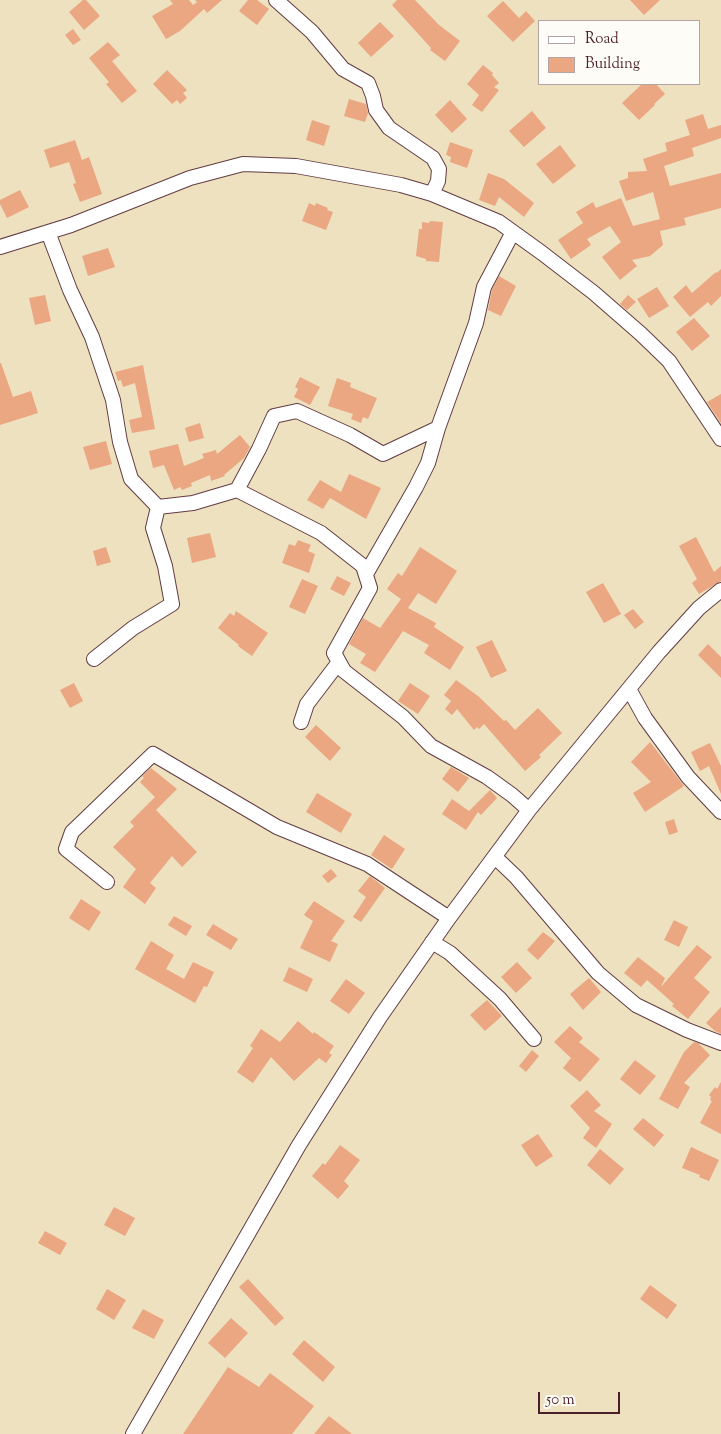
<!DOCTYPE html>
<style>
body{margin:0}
#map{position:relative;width:721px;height:1434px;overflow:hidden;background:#ede1c0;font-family:"Sorts Mill Goudy",serif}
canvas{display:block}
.legend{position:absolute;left:538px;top:20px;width:162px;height:65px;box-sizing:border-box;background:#fdfcf7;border:1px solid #b5a4a5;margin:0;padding:6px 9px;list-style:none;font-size:15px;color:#4a1f2b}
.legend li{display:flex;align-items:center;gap:10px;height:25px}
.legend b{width:25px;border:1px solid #b5a4a5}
.scale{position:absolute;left:538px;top:1392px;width:82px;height:22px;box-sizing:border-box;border:2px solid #4a1f2b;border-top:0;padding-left:6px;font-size:15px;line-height:18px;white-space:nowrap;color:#4a1f2b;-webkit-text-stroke:4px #fdfcf7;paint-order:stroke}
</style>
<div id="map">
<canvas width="721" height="1434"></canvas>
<ul class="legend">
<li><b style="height:6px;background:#fff"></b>Road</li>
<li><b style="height:14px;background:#eba682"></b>Building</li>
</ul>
<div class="scale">50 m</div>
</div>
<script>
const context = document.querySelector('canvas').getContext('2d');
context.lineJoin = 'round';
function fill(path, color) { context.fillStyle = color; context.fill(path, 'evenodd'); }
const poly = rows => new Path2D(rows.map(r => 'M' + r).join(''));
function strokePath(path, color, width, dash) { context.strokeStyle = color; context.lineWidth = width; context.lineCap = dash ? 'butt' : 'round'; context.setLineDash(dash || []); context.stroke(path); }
fill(poly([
 [83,0,86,0,100,16,84,30,69,12],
 [170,0,189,0,193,5,197,2,195,0,222,0,207,13,204,9,180,31,166,39,152,16,173,4],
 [248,0,257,0,269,9,257,25,239,11],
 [397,0,415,0,439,25,460,41,445,61,430,50,431,48,392,5],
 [630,0,660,0,644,15],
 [503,1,519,18,526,11,535,21,513,42,487,16],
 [380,22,394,36,371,57,358,43],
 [73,29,81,40,73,45,65,35],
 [108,42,120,55,112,61,137,91,122,103,106,84,109,82,89,58],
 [483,65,493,73,492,75,499,83,494,87,499,90,482,112,472,105,479,95,467,84],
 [167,70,187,90,183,93,187,98,180,104,177,100,172,104,153,84],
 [642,84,656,84,665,94,654,104,655,105,639,120,622,103],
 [349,99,366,104,368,113,365,122,344,116],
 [450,100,467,119,452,133,435,115],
 [532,111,546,128,524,147,509,131],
 [703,114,708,129,721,125,721,138,692,148,694,156,664,166,670,186,721,173,721,208,684,218,686,225,660,231,663,245,650,256,632,260,637,266,620,280,602,257,621,242,610,226,587,239,591,245,571,259,558,240,583,223,576,212,593,202,596,208,621,198,633,226,660,219,653,192,626,201,619,181,628,178,628,172,647,171,643,159,667,151,665,143,690,135,685,120],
 [312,120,330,126,324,146,306,140],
 [75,140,82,160,89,157,102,194,80,202,73,184,76,183,69,162,50,168,44,150],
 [450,142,473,150,467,168,450,162,451,157,446,155],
 [560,145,576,166,553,184,536,164],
 [488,173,504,179,534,203,524,217,499,197,495,206,479,200],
 [20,190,29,207,7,218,0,204,0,200],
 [309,203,315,206,316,203,328,208,327,210,333,212,326,230,302,221],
 [430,221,443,222,439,262,426,261,426,259,416,256,419,229,422,229,422,222,429,223],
 [108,248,115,267,88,276,82,256],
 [721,269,721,296,711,306,708,302,690,317,673,297,686,285,692,293,716,272,717,273],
 [499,276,516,286,501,316,488,310,492,290],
 [657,287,669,306,649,318,637,299],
 [45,295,51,321,35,325,29,298],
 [628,295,636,302,627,310,620,304],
 [694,318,710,336,692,351,676,332],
 [0,363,1,363,13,397,31,391,38,413,0,425],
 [143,365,155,429,132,433,129,420,142,417,135,383,123,387,121,380,118,381,115,372],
 [300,377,320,387,310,405,294,397,298,389,295,387],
 [337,378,351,383,350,387,377,398,368,419,363,417,361,423,351,419,353,414,328,406],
 [721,394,721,423,707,402],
 [200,423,204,438,189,442,185,428],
 [240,435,250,447,244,458,224,475,225,476,211,481,210,475,191,483,192,486,182,490,180,487,174,490,164,465,153,468,149,451,178,444,184,466,204,458,202,454,216,450,217,454],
 [106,441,112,464,90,470,83,447],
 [349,474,381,488,366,519,330,498,323,509,307,500,320,480,341,492],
 [210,533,216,557,192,563,187,538],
 [696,537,714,572,721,566,721,581,699,594,692,583,697,579,679,546],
 [298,540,311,545,308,551,315,554,309,573,282,563,289,544,295,546],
 [106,547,111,562,97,566,93,551],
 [420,547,457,571,436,604,418,593,408,608,436,623,434,627,464,647,450,670,424,653,429,645,403,631,375,672,360,663,366,654,349,644,363,618,380,628,401,599,387,589,398,573,402,576],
 [337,576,351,583,344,596,330,589],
 [302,579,318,586,305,614,289,607],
 [603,583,621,614,604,623,586,592],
 [633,609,644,622,635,629,624,615],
 [236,611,268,633,252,656,238,646,239,645,218,628,230,613,234,616],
 [492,640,507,671,491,678,476,647],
 [708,644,721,657,721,678,698,655],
 [456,680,478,696,504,721,506,720,515,730,538,708,562,733,539,755,541,757,525,771,484,724,479,729,477,727,474,730,457,709,452,715,445,709,451,701,444,695],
 [74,683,83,701,70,708,60,690],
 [410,683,430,696,418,714,398,701],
 [316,725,341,748,330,761,305,737],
 [650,742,684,786,645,812,633,793,651,782,631,762],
 [710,743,721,766,721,794,709,766,700,771,691,752],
 [451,767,469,778,458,792,442,779],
 [151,768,177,789,156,810,197,852,182,867,172,856,150,883,156,888,145,904,123,887,136,869,113,847,134,826,130,822,155,797,140,782,144,778,142,776],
 [490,790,497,798,481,815,478,812,466,830,442,814,452,799,469,811],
 [317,793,352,814,341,833,306,812],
 [674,819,678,832,669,835,665,822],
 [384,835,405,849,392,869,371,855],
 [331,869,337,876,328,883,322,876],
 [370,876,385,888,361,922,353,917,366,897,358,891],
 [81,899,101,912,89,931,69,918],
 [314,901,345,921,331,941,338,944,330,962,300,948,313,921,304,915],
 [174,916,192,926,186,936,168,925],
 [674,920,688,927,679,947,664,940],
 [213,924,238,939,231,950,206,935],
 [543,932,555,941,538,960,527,950],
 [151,941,174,955,166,969,184,979,193,962,214,972,207,987,204,986,195,1003,135,969],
 [697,945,712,957,694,978,710,992,688,1019,672,1006,674,1004,647,980,641,987,624,973,638,957,665,978,661,987],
 [517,962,532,978,516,993,501,977],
 [289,967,313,979,307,992,283,981],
 [589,978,601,992,583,1010,570,994],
 [346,979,365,993,349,1014,330,1001],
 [487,1000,502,1016,485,1031,470,1015],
 [721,1007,721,1034,715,1031,706,1023],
 [298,1021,313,1034,314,1032,334,1046,329,1053,332,1055,326,1063,319,1058,294,1081,271,1057,253,1083,237,1072,253,1048,250,1046,261,1029,280,1042],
 [570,1026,583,1038,579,1042,600,1059,580,1082,563,1068,571,1058,554,1042],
 [694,1042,698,1043,710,1055,684,1083,690,1087,678,1109,659,1099,684,1052],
 [532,1050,539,1056,526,1072,519,1066],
 [635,1060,656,1076,640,1095,620,1079],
 [721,1082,721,1134,700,1123,712,1101,710,1100,711,1097,709,1095,715,1087,717,1089],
 [587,1090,601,1105,594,1111,612,1124,596,1148,583,1138,590,1128,570,1106],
 [643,1118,664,1135,654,1147,633,1129],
 [538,1134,553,1156,536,1167,521,1145],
 [340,1145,360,1160,344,1181,349,1186,338,1199,312,1176,323,1163,325,1165],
 [691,1147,719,1160,709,1181,699,1177,700,1175,682,1168],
 [600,1149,624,1169,610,1185,587,1165],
 [114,1207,135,1218,125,1236,104,1225],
 [45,1231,67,1243,60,1255,38,1243],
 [248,1279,284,1318,275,1326,239,1287],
 [650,1285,677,1305,667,1319,640,1299],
 [107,1289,126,1300,114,1320,96,1309],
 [143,1309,164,1320,154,1339,132,1328],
 [231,1318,248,1333,225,1358,208,1343],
 [304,1340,335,1367,323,1382,292,1354],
 [228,1367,259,1387,270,1373,314,1406,292,1434,183,1434],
 [329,1416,352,1434,314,1434]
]), '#eba682');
const minor = poly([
 [276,0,312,32,343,69,368,83,373,96,376,110,389,128,433,158,439,169,438,181,432,194],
 [48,232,70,290,92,337,113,400,120,442,131,479,158,507,193,503,237,490,321,533,363,566,370,588,334,653,344,671,403,717,431,746,487,777,512,795,529,810],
 [0,247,71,225,190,178,243,164,296,166,401,185,432,194,499,222,542,253,594,293,641,334,669,361,721,439],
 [237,490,259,449,274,416,297,411,350,435,383,454,438,428,476,323,484,287,513,232],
 [366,574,416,487,428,463,438,428],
 [94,659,133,628,172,604,165,566,153,528,158,507],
 [629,689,645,718,688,777,721,812],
 [301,722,307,704,339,662],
 [495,857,516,877,598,973,636,1005,687,1030,721,1043],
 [107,882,66,849,72,832,153,754,277,827,367,864,449,918],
 [432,942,450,953,500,999,534,1039],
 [133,1434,299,1145,380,1017,449,918,529,810,659,652,699,608,721,590]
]);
strokePath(minor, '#623c41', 16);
strokePath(minor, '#fff', 14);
</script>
